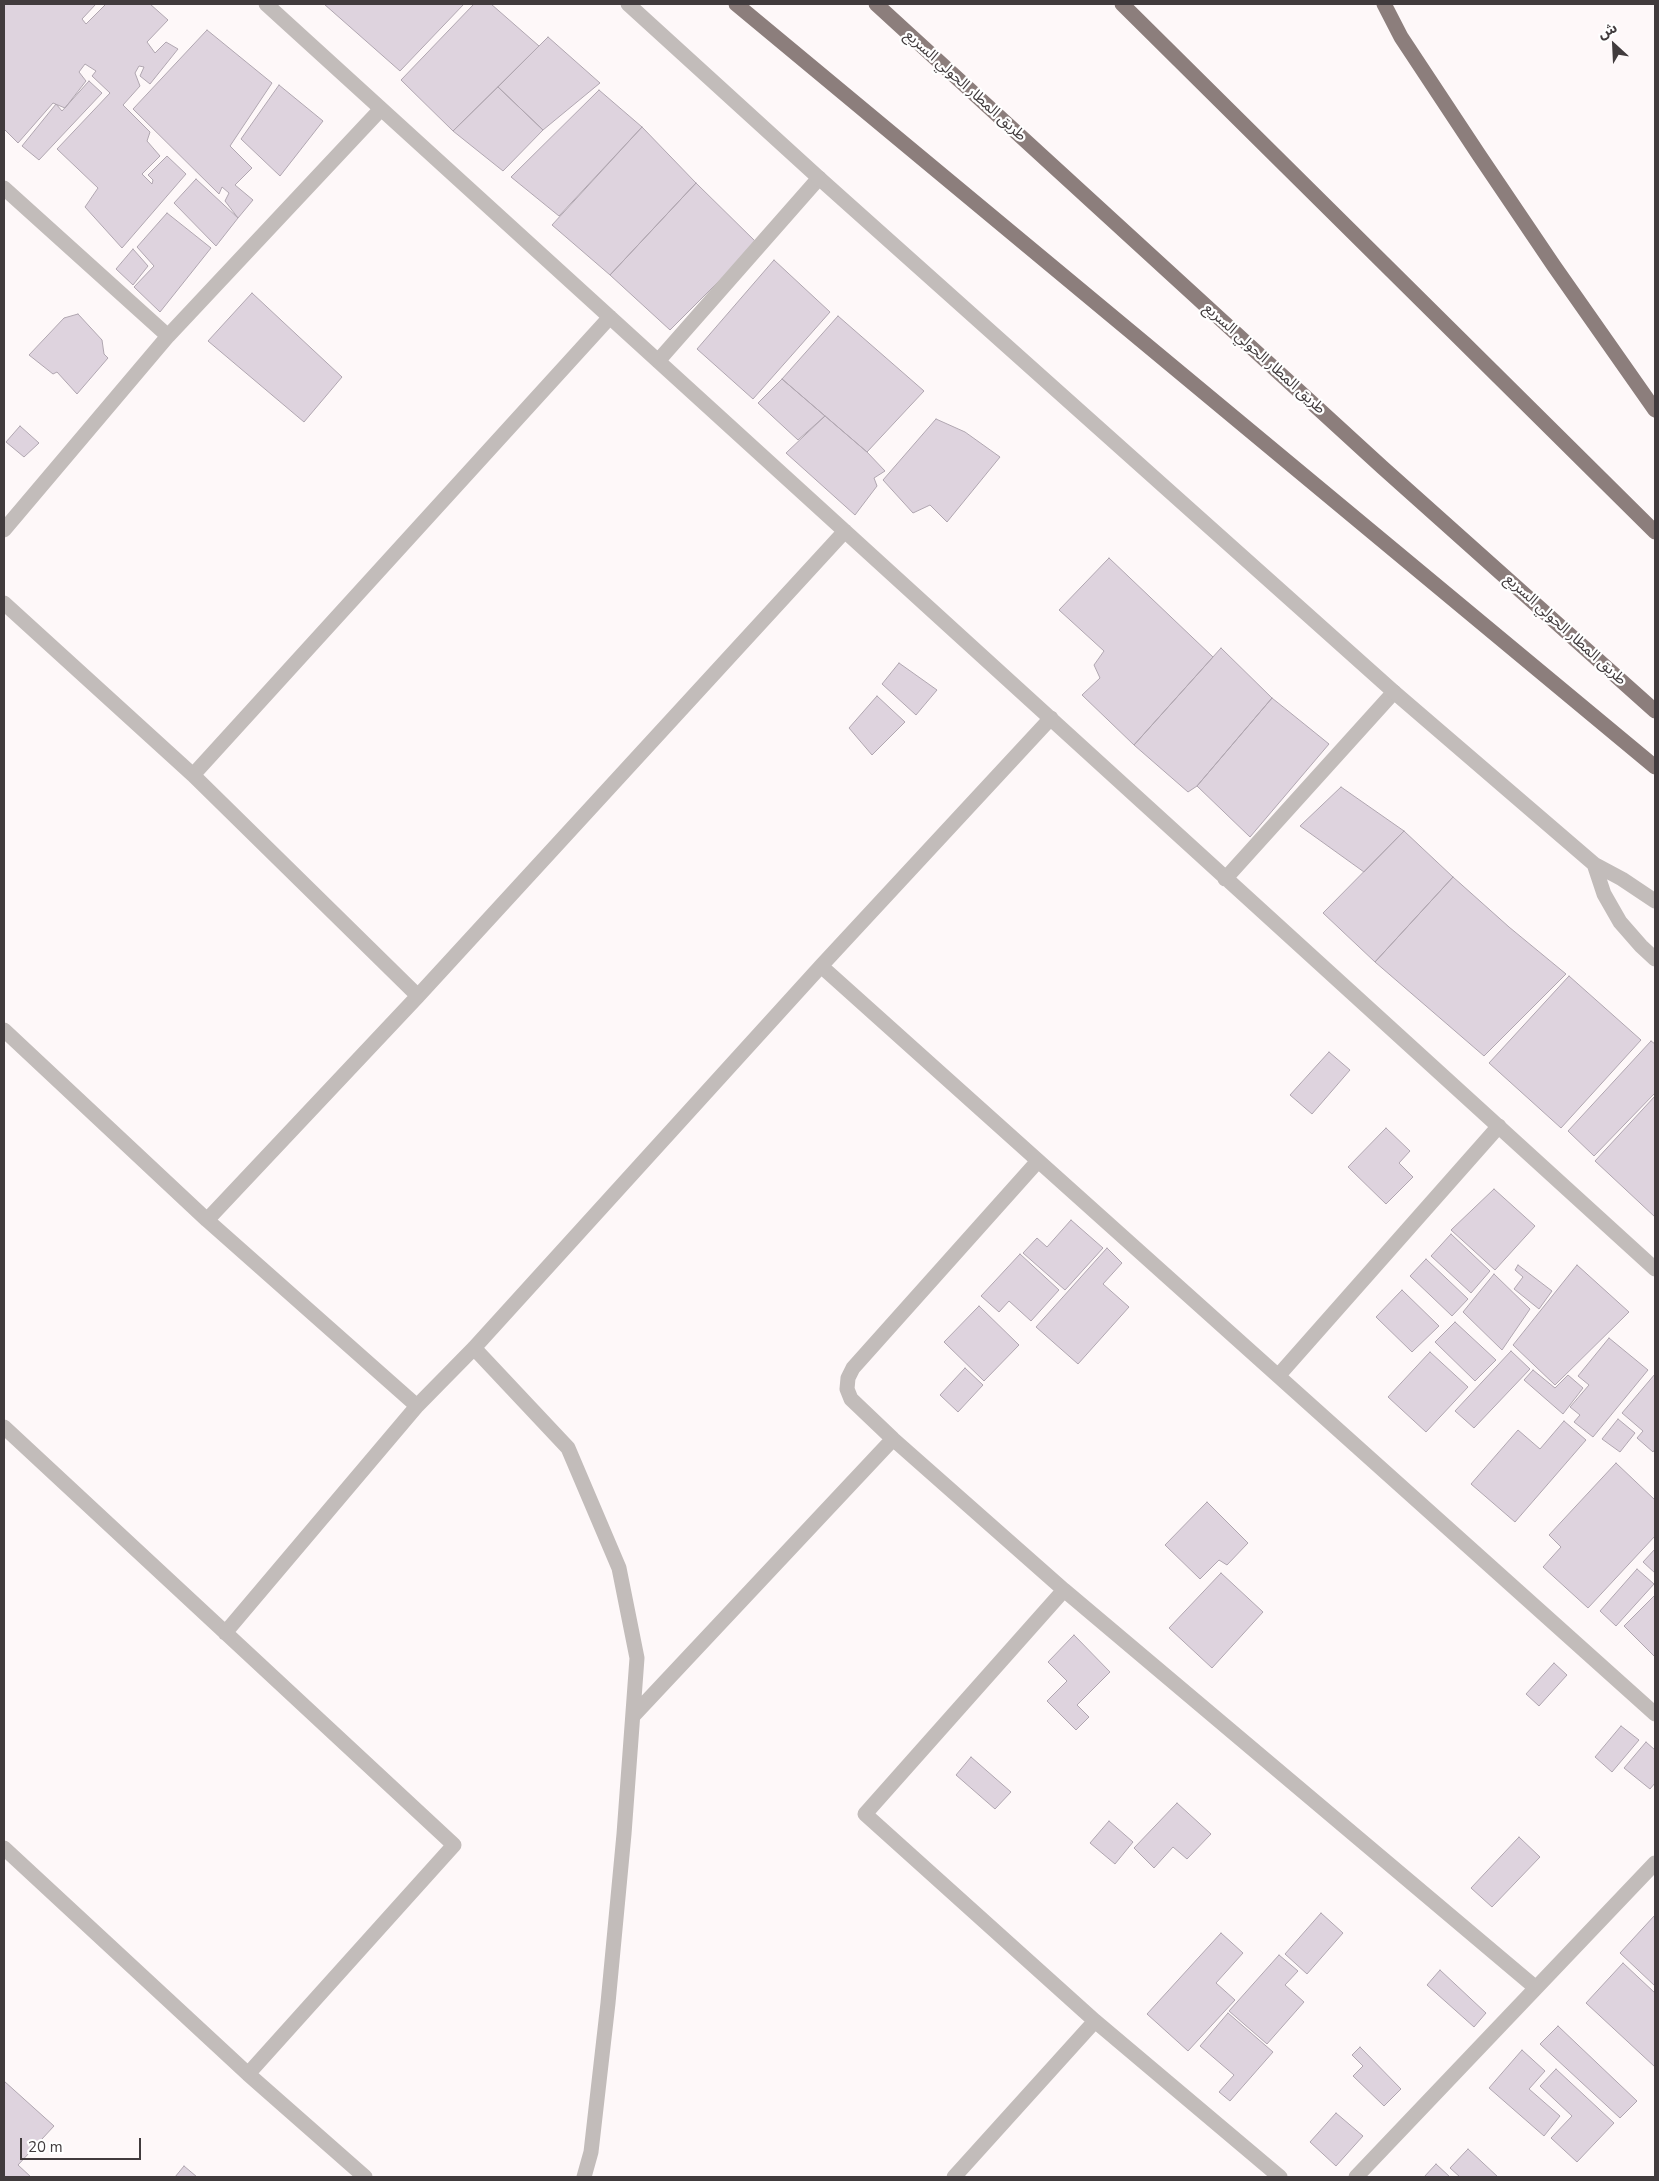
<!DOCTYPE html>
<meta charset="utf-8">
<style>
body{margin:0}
#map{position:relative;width:1659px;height:2181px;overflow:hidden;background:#fef8f9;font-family:"Nunito Sans","Noto Sans Arabic",sans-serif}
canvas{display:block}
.frame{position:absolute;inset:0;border:5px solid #413b3d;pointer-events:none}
.north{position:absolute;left:1589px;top:20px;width:50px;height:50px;-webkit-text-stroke:4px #fff;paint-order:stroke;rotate:335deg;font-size:14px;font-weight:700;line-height:20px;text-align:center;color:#413b3d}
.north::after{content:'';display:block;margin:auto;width:18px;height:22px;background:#413b3d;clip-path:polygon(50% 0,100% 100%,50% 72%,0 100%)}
.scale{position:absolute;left:20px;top:2138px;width:121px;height:22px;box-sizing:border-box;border:2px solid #413b3d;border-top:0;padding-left:6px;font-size:15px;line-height:18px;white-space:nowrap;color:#413b3d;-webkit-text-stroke:4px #fff;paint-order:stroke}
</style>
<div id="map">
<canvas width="1659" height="2181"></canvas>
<div class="frame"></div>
<div class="north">ش</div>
<div class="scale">20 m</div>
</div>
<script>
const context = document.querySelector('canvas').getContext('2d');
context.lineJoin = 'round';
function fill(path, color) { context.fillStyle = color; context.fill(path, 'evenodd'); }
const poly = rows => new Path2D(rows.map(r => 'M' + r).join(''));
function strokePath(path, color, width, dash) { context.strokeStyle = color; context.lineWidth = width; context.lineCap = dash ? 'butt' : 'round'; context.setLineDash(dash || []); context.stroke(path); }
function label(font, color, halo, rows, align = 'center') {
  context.font = font + ' "Nunito Sans","Noto Sans Arabic",sans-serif'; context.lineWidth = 4.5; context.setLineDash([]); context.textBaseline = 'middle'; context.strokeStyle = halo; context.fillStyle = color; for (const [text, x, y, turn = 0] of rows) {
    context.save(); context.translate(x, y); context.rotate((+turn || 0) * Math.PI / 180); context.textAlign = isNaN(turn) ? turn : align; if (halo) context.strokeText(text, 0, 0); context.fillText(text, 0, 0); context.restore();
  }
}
const building = poly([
 [4,4,96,4,82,19,86,24,106,4,150,4,168,20,147,42,155,53,166,42,178,49,150,84,140,76,144,67,139,66,135,73,140,86,123,105,150,132,147,141,160,156,142,174,152,184,153,180,148,175,167,156,186,174,122,248,85,207,98,188,57,149,110,93,92,76,96,71,85,64,79,72,86,81,65,108,53,103,18,143,4,129,4,4],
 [324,4,464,4,400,71,324,4],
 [474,4,491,4,539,46,453,131,401,80,474,4],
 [207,30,272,83,230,146,252,168,235,185,253,200,238,218,225,201,229,193,222,187,219,194,133,109,207,30],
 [548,37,600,83,543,130,498,87,548,37],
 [89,81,102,93,39,160,22,146,56,104,62,111,89,81],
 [279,85,323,121,280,176,241,139,279,85],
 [498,87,543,130,503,171,453,131,498,87],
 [599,90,642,127,559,216,511,177,599,90],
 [642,127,696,183,610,275,552,225,642,127],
 [196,179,238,218,216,246,174,203,196,179],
 [696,183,757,243,670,330,610,275,696,183],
 [167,213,211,248,160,312,134,287,154,266,137,247,167,213],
 [133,249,148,266,133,285,116,269,133,249],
 [774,260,830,312,753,399,697,349,774,260],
 [252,293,342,377,304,422,208,341,252,293],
 [78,314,102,340,104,354,108,358,77,394,57,372,53,374,29,355,64,318,78,314],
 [838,316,924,391,867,452,782,379,838,316],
 [782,379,825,416,798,440,758,403,782,379],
 [825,416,867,452,885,471,874,478,877,486,855,515,786,453,825,416],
 [936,419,965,432,1000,457,947,522,930,505,913,513,883,480,936,419],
 [20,426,39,443,24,457,6,442,20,426],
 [1109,558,1213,657,1134,745,1082,695,1100,678,1094,665,1104,651,1059,610,1109,558],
 [1221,648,1272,698,1197,786,1188,792,1134,745,1221,648],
 [899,663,937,690,916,715,882,684,899,663],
 [877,696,905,722,872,755,849,728,877,696],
 [1272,698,1329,744,1250,837,1197,786,1272,698],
 [1341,787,1404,831,1364,872,1300,826,1341,787],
 [1404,831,1453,877,1375,962,1323,913,1404,831],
 [1453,877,1509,927,1566,974,1484,1056,1375,962,1453,877],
 [1569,976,1641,1040,1561,1128,1489,1063,1569,976],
 [1651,1041,1655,1044,1655,1093,1594,1156,1568,1131,1651,1041],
 [1329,1052,1350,1070,1312,1114,1290,1095,1329,1052],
 [1655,1096,1655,1217,1595,1161,1655,1096],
 [1386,1128,1410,1151,1399,1163,1413,1177,1386,1204,1348,1167,1386,1128],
 [1494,1189,1535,1226,1495,1270,1451,1230,1494,1189],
 [1071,1220,1103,1248,1065,1290,1023,1253,1037,1238,1047,1247,1071,1220],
 [1451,1234,1490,1271,1471,1293,1431,1256,1451,1234],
 [1107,1248,1122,1263,1103,1284,1129,1307,1078,1364,1036,1327,1107,1248],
 [1020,1254,1059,1290,1031,1321,1009,1301,999,1312,981,1296,1020,1254],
 [1426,1259,1468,1299,1452,1316,1410,1276,1426,1259],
 [1518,1265,1552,1291,1539,1309,1514,1289,1523,1277,1515,1270,1518,1265],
 [1577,1265,1629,1312,1555,1385,1513,1345,1577,1265],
 [1494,1274,1530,1309,1502,1350,1463,1312,1494,1274],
 [1402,1290,1439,1326,1412,1352,1376,1317,1402,1290],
 [979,1306,1019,1345,984,1381,944,1342,979,1306],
 [1455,1322,1496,1360,1475,1381,1435,1342,1455,1322],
 [1609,1338,1648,1370,1593,1437,1574,1422,1580,1415,1570,1407,1589,1385,1578,1376,1609,1338],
 [1511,1351,1530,1369,1474,1428,1455,1411,1511,1351],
 [1430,1352,1468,1387,1426,1432,1388,1397,1430,1352],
 [965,1368,983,1385,958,1412,940,1395,965,1368],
 [1533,1370,1555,1388,1568,1375,1583,1388,1563,1414,1524,1380,1533,1370],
 [1655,1374,1655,1449,1653,1452,1637,1438,1643,1431,1622,1413,1655,1374],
 [1618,1419,1635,1433,1620,1452,1602,1439,1618,1419],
 [1564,1421,1586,1440,1515,1522,1471,1484,1518,1430,1540,1449,1564,1421],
 [1616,1463,1655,1500,1655,1536,1588,1608,1543,1567,1561,1547,1549,1535,1616,1463],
 [1207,1502,1248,1543,1227,1565,1219,1560,1200,1579,1165,1545,1207,1502],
 [1655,1549,1655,1573,1643,1562,1655,1549],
 [1637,1569,1654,1584,1616,1626,1600,1611,1637,1569],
 [1221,1573,1263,1612,1212,1668,1169,1628,1221,1573],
 [1655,1595,1655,1657,1624,1626,1655,1595],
 [1074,1635,1110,1672,1077,1705,1089,1717,1076,1730,1047,1701,1067,1681,1048,1662,1074,1635],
 [1554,1663,1567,1675,1539,1706,1526,1694,1554,1663],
 [1621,1726,1639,1740,1612,1772,1595,1757,1621,1726],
 [1646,1742,1655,1750,1655,1783,1650,1789,1624,1768,1646,1742],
 [971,1757,1011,1792,995,1809,956,1775,971,1757],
 [1177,1803,1211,1834,1187,1859,1173,1847,1154,1868,1134,1848,1177,1803],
 [1109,1821,1133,1842,1115,1864,1090,1843,1109,1821],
 [1519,1837,1540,1857,1492,1907,1471,1888,1519,1837],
 [1321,1913,1343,1933,1307,1974,1285,1954,1321,1913],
 [1655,1915,1655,1986,1620,1953,1655,1915],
 [1221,1933,1243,1953,1216,1983,1235,2000,1188,2051,1147,2014,1221,1933],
 [1279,1955,1298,1971,1285,1985,1304,2002,1267,2044,1229,2011,1279,1955],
 [1623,1963,1655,1993,1655,2067,1586,2003,1623,1963],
 [1440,1970,1486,2013,1474,2027,1427,1985,1440,1970],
 [1228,2013,1273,2052,1230,2101,1219,2092,1234,2075,1200,2046,1228,2013],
 [1558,2026,1637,2101,1620,2118,1540,2044,1558,2026],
 [1360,2047,1401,2089,1384,2106,1353,2076,1363,2066,1352,2055,1360,2047],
 [1522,2050,1545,2071,1529,2089,1560,2116,1544,2136,1489,2088,1522,2050],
 [1556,2069,1614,2123,1577,2162,1551,2138,1572,2116,1540,2086,1556,2069],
 [4,2081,54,2126,18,2165,31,2177,4,2177,4,2081],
 [1336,2113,1363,2136,1336,2166,1310,2142,1336,2113],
 [1468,2149,1498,2177,1460,2177,1450,2168,1468,2149],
 [1436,2164,1450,2177,1424,2177,1436,2164],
 [184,2166,197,2177,175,2177,184,2166]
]);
fill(building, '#ded3de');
strokePath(building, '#b0a6b0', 1);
strokePath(poly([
 [266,4,1655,1269],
 [4,188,168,336],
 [658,361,819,178],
 [4,530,168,336,381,109],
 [4,603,193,775,418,996],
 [193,775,610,317],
 [1225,879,1394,692],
 [821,966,1655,1714],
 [4,1030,207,1220,417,1406],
 [1038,1161,853,1368,848,1378,847,1389,851,1399,893,1439,1064,1590,1536,1988],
 [207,1220,418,996,845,531],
 [474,1348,568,1448,619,1568,637,1658,624,1834,608,2003,591,2152,584,2177],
 [1278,1376,1499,1126],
 [4,1427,454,1845,248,2074],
 [1064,1590,865,1814,1095,2021,1280,2177],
 [225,1633,417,1406,474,1348,821,966,1051,718],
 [633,1716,893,1439],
 [4,1848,248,2074,365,2177],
 [954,2177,1095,2021],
 [1356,2177,1655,1863]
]), '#c2bcba', 15);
strokePath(poly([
 [628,4,819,178,1394,692,1594,864,1622,879,1655,901],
 [1594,864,1604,894,1620,922,1641,946,1655,959]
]), '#c2bcba', 15);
strokePath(poly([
 [736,4,1655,767],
 [876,4,1382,467,1655,711],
 [1122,4,1655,532],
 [1384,4,1401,37,1479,155,1554,266,1655,410]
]), '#8c7e7c', 15);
label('15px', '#413b3d', '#fff', [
 ["طريق المطار الحولي السريع",965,86,42],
 ["طريق المطار الحولي السريع",1264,359,42],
 ["طريق المطار الحولي السريع",1565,630,42]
]);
</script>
